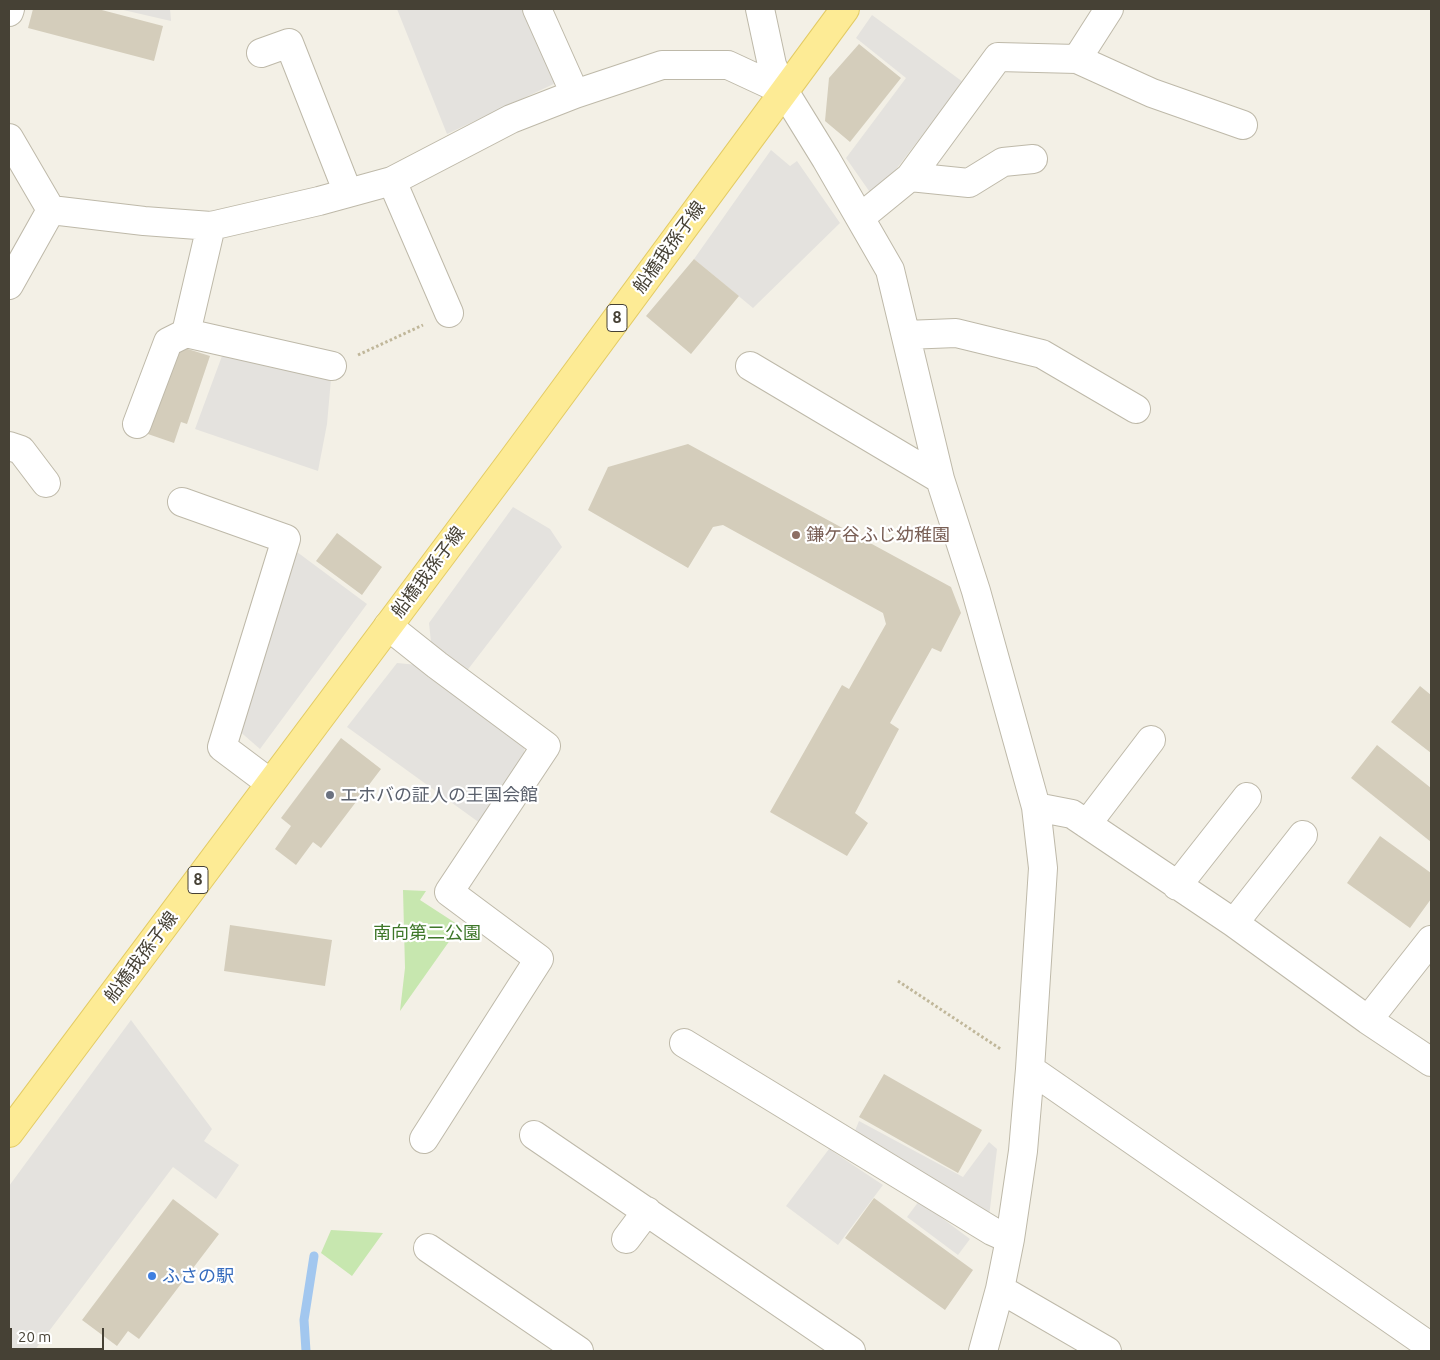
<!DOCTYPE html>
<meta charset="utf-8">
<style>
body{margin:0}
#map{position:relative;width:1440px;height:1360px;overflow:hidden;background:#f3f0e6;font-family:Ubuntu,sans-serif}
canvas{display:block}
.frame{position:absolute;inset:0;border:10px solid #464135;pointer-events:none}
.scale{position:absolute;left:10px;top:1328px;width:94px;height:22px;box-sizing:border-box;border:2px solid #464135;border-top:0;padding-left:6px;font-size:15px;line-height:18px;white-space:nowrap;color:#464135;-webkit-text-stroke:4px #fff;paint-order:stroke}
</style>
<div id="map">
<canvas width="1440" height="1360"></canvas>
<div class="frame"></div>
<div class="scale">20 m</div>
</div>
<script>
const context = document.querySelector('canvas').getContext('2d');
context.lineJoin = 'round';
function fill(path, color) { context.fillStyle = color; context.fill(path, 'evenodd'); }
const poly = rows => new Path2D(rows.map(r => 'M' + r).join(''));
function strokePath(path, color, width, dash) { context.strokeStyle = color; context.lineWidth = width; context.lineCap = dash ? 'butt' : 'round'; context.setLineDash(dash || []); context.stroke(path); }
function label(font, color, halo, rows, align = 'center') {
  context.font = font + ' Ubuntu,"Noto Sans JP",sans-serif'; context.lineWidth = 4.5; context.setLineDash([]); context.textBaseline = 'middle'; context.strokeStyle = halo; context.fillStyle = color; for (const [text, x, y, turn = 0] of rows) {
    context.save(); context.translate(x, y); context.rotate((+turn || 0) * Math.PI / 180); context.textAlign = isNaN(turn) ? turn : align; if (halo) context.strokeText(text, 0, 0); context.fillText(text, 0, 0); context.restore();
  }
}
fill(poly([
 [403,890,426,891,420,900,460,926,400,1011,405,968],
 [331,1230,383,1233,352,1276,321,1253]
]), '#c7e7af');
fill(poly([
 [119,9,170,9,171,21],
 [397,9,527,9,560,81,447,134],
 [872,15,963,82,874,198,846,158,906,78,856,38],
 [771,150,790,166,797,161,840,223,753,308,694,259],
 [222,356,331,379,327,424,318,471,195,429],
 [513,507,550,529,562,547,466,672,431,642,429,623],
 [297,552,367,604,260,749,237,729],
 [397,663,418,665,463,702,523,738,526,765,484,826,347,727],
 [131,1020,212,1129,204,1141,239,1165,216,1199,173,1167,34,1351,9,1351,9,1186],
 [859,1121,963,1177,989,1142,997,1149,989,1217,852,1138],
 [829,1149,883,1185,838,1245,786,1206],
 [919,1201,970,1239,958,1255,907,1217]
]), '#e4e2de');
strokePath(poly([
 [306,1351,304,1320,314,1256]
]), '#a2c7ef', 9);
fill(poly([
 [33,9,98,9,163,26,154,61,28,28],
 [859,44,901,78,850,142,825,121,829,78],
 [694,259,739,296,691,354,646,316],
 [175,345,210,356,187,424,181,422,174,443,145,433],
 [688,444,951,587,961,613,941,652,932,648,890,723,899,729,855,813,868,823,847,856,770,812,842,685,849,689,886,624,883,613,723,525,713,527,688,568,588,510,608,467],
 [337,533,382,567,362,595,316,561],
 [1420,686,1431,695,1431,753,1391,722],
 [341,738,381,769,321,848,313,842,296,865,275,849,291,826,281,818],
 [1377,745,1431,788,1431,842,1351,778],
 [1380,836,1431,873,1431,899,1410,928,1347,883],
 [230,925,332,940,325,986,224,971],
 [884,1074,982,1130,958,1173,859,1117],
 [874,1198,973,1270,945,1310,845,1238],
 [173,1199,219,1234,139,1339,128,1331,117,1346,82,1320]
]), '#d4cdbb');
const minor = poly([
 [537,9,575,94],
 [760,9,772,65,784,91,826,159,890,270,940,479,976,591,1036,807,1043,868,1030,1069,1023,1151,1010,1239,1000,1289,983,1351],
 [9,12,10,9],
 [261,53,289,43,348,193],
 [1077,59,1109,9],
 [9,138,51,210],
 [910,177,969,183,1003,162,1033,159],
 [392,181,449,313],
 [861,217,910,177,998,57,1077,59,1152,93,1243,125],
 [9,285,51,210,144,221,211,226,319,201,392,181,511,119,575,94,662,65,728,65,784,91],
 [186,333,332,366],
 [906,335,956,333,1042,354,1136,409],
 [750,366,940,479],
 [137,424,168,342,186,333,211,226],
 [9,446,21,450,46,483],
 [182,502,286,539,222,747,270,783],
 [388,626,437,665,546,746,449,892,539,959,424,1139],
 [1036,807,1072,814,1234,923,1368,1020,1431,1062],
 [1087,824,1151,740],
 [1177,886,1247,797],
 [1234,923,1303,835],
 [1368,1020,1431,940],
 [684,1043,992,1231,1010,1239],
 [1030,1069,1431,1347],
 [534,1135,851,1351],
 [626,1239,647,1211],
 [428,1248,579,1351],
 [1000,1289,1107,1351]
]);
const major = poly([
 [9,1133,511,462,845,9]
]);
strokePath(minor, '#beb9a9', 30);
strokePath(major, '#e3cb64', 30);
strokePath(poly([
 [358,355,423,325],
 [898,981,1002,1050]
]), '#c0b79a', 3, [2.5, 2.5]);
strokePath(minor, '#fff', 28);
strokePath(major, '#fdeb95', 28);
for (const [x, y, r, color] of [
 [796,535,5,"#8d6e63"],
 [330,795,5,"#6b7280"],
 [152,1276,5,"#3f7fe0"]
]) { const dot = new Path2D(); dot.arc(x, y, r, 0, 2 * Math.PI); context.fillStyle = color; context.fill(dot); strokePath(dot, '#fff', 2); }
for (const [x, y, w] of [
 [617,318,20],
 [198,880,20]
]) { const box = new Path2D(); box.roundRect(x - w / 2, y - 13.5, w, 27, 4); context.fillStyle = '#fff'; context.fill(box); strokePath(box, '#464135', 1); }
label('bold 16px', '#464135', null, [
 ["8",617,318],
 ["8",198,880]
]);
label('18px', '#464135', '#fff', [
 ["船橋我孫子線",669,247,-54],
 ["船橋我孫子線",428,572,-53],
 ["船橋我孫子線",141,957,-53]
]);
label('18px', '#785e54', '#fff', [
 ["鎌ケ谷ふじ幼稚園",806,535]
], 'left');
label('18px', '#5b616d', '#fff', [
 ["エホバの証人の王国会館",340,795]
], 'left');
label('18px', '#3e7729', '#fff', [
 ["南向第二公園",427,933]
]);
label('18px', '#366cbe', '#fff', [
 ["ふさの駅",162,1276]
], 'left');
</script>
